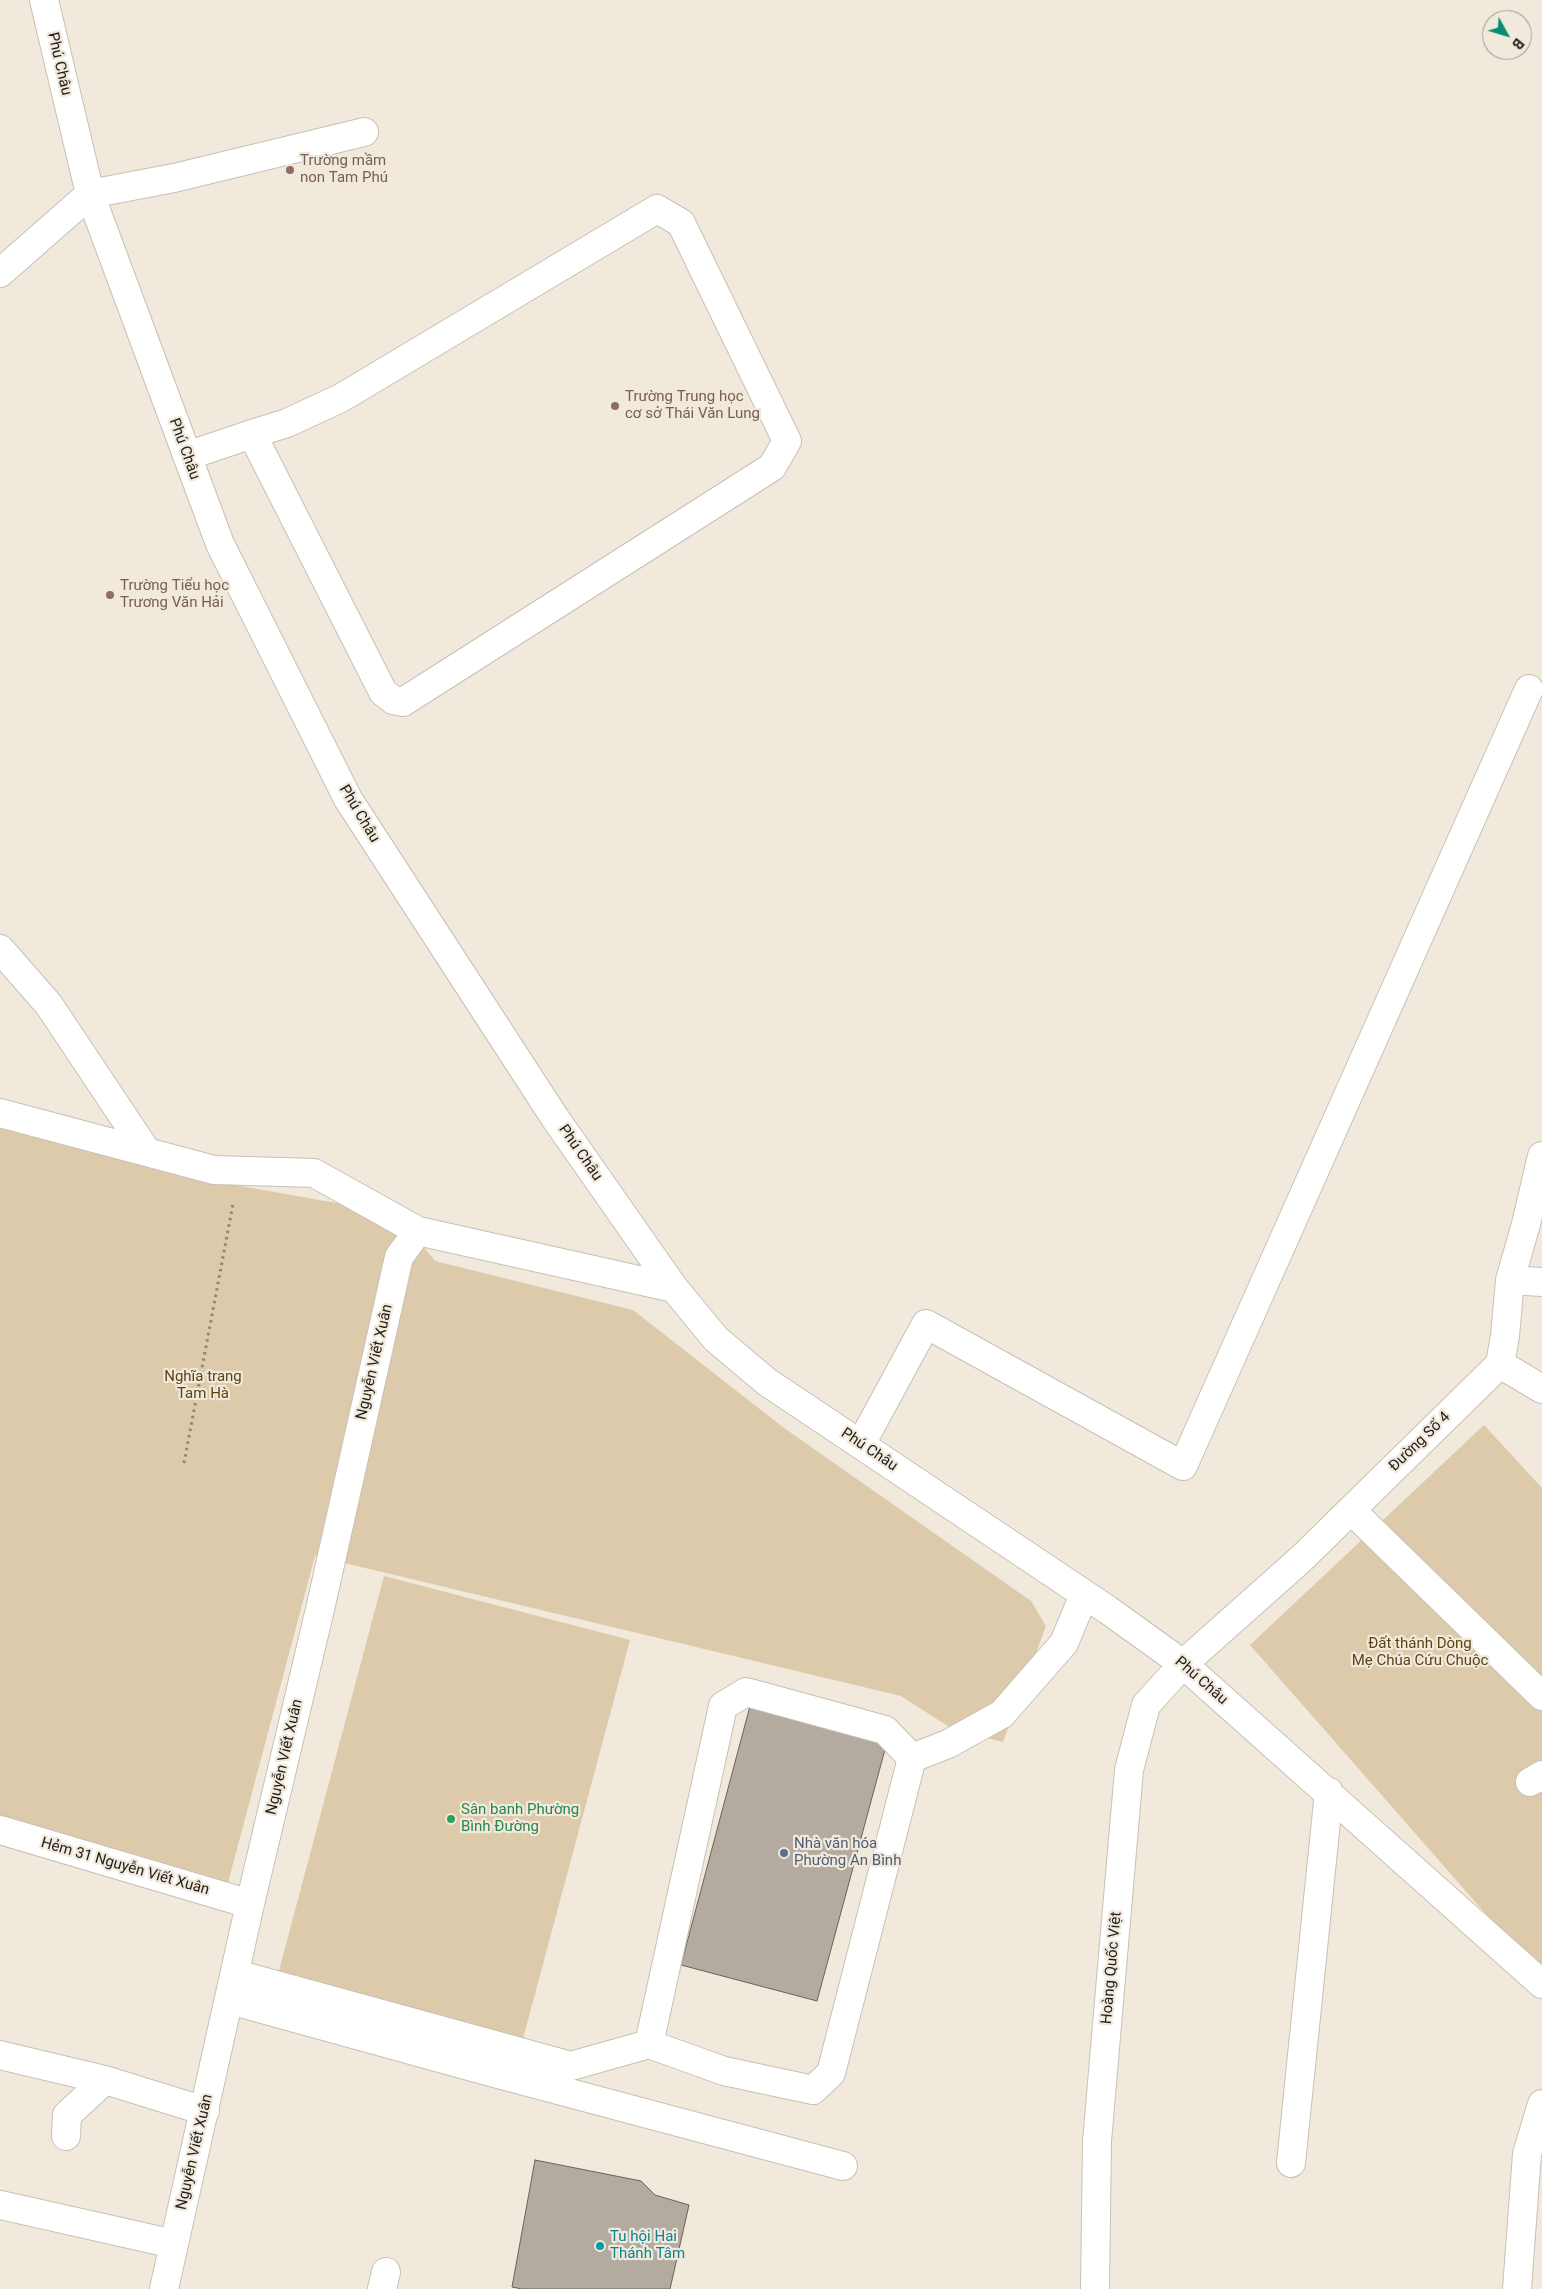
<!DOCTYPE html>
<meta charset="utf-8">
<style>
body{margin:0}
#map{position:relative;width:1542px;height:2289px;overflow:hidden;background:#f1e9dc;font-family:Roboto,sans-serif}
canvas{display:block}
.north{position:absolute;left:1482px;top:10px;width:50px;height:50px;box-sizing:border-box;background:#f1e9dc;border:1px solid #9d978e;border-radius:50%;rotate:129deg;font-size:14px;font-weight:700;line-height:20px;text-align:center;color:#201d18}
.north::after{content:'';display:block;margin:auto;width:18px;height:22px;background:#088d74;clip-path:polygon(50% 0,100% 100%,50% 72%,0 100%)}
</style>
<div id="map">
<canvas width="1542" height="2289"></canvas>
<div class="north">B</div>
</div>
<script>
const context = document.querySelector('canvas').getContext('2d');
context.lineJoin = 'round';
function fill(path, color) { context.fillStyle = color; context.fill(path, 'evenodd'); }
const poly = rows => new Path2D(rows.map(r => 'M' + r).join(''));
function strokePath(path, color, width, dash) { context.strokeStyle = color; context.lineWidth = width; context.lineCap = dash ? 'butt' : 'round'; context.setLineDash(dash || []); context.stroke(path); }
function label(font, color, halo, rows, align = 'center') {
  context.font = font + ' Roboto,sans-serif'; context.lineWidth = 4.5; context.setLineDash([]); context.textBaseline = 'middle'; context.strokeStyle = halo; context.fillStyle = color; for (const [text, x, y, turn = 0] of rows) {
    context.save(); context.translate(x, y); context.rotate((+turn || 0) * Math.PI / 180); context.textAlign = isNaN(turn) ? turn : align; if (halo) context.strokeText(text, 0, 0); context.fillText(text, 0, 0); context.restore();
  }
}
fill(poly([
 [0,1127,207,1180,398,1214,435,1261,633,1310,784,1428,1031,1601,1046,1626,1003,1742,954,1730,901,1696,315,1556,225,1894,0,1826],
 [1484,1425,1542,1488,1542,1978,1250,1645],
 [384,1576,630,1640,517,2061,272,1997]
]), '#ddcaab');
const building = poly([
 [750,1706,887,1742,817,2001,681,1965,750,1706],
 [535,2160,641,2181,655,2195,689,2205,670,2289,522,2289,512,2287,535,2160]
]);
fill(building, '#b3ab9f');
strokePath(building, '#696257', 1);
const minor = poly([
 [44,0,90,194,220,544,348,799,555,1118,674,1288,716,1339,767,1382,1108,1610,1183,1664,1542,1984],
 [0,273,90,194,174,178,364,132],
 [187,456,252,434,287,423,341,398,657,209,681,223,787,441,772,467,403,702,393,700,383,692,252,434],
 [0,949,49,1005,147,1152],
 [0,1113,214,1170,314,1173,418,1231,674,1288],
 [1510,1280,1542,1282],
 [1500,1364,1542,1389],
 [861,1444,926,1324,1183,1466,1529,689],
 [1351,1510,1542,1696],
 [1530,1782,1542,1775],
 [0,1830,250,1904],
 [236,1974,571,2066,649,2044,723,1706,746,1692,885,1730,912,1758,948,1744,1002,1714,1064,1643,1084,1595],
 [230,2000,487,2071,843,2166],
 [649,2044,724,2071,813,2090,831,2073,912,1758],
 [0,2055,105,2080],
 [66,2136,67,2115,105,2080,205,2111],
 [1291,2163,1329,1792],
 [0,2205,174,2244],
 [164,2289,250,1904,321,1605,399,1257,418,1231],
 [382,2289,386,2272],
 [1095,2289,1097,2141,1129,1770,1146,1705,1183,1664,1301,1559,1500,1364,1505,1336,1510,1280,1526,1224,1542,1156],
 [1517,2289,1527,2154,1542,2104]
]);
strokePath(minor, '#c8c0b4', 30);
strokePath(poly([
 [184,1463,233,1204]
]), '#8c867d', 3, [2.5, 4]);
strokePath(minor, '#fff', 28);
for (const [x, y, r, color] of [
 [290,170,5,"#8d6e63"],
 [615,406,5,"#8d6e63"],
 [110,595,5,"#8d6e63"],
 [451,1819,5,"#2e9e5b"],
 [784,1853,5,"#5c6f8a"],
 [600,2246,5,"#0f9aa8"]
]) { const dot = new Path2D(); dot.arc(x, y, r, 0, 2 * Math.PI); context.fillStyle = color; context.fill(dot); strokePath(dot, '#f1e9dc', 2); }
label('15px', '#201d18', '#f1e9dc', [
 ["Phú Châu",59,64,77],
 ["Phú Châu",184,449,70],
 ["Phú Châu",359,814,59],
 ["Phú Châu",580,1153,55],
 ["Nguyễn Viết Xuân",375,1362,-77],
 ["Đường Số 4",1420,1442,-44],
 ["Phú Châu",869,1450,34],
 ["Phú Châu",1201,1681,41],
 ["Nguyễn Viết Xuân",285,1757,-77],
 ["Hẻm 31 Nguyễn Viết Xuân",125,1867,16],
 ["Hoàng Quốc Việt",1112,1968,-85],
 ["Nguyễn Viết Xuân",195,2152,-77]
]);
label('15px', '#785e54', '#f1e9dc', [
 ["Trường mầm",300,161],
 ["non Tam Phú",300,178],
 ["Trường Trung học",625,397],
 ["cơ sở Thái Văn Lung",625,414],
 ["Trường Tiểu học",120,586],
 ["Trương Văn Hải",120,603]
], 'left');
label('15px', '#5d4414', '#f1e9dc', [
 ["Nghĩa trang",203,1377],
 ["Tam Hà",203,1394],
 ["Đất thánh Dòng",1420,1644],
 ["Mẹ Chúa Cứu Chuộc",1420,1661]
]);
label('15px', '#27864d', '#f1e9dc', [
 ["Sân banh Phường",461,1810],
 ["Bình Đường",461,1827]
], 'left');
label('15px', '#4e5e75', '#f1e9dc', [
 ["Nhà văn hóa",794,1844],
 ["Phường An Bình",794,1861]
], 'left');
label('15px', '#0d838f', '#f1e9dc', [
 ["Tu hội Hai",610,2237],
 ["Thánh Tâm",610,2254]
], 'left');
</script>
